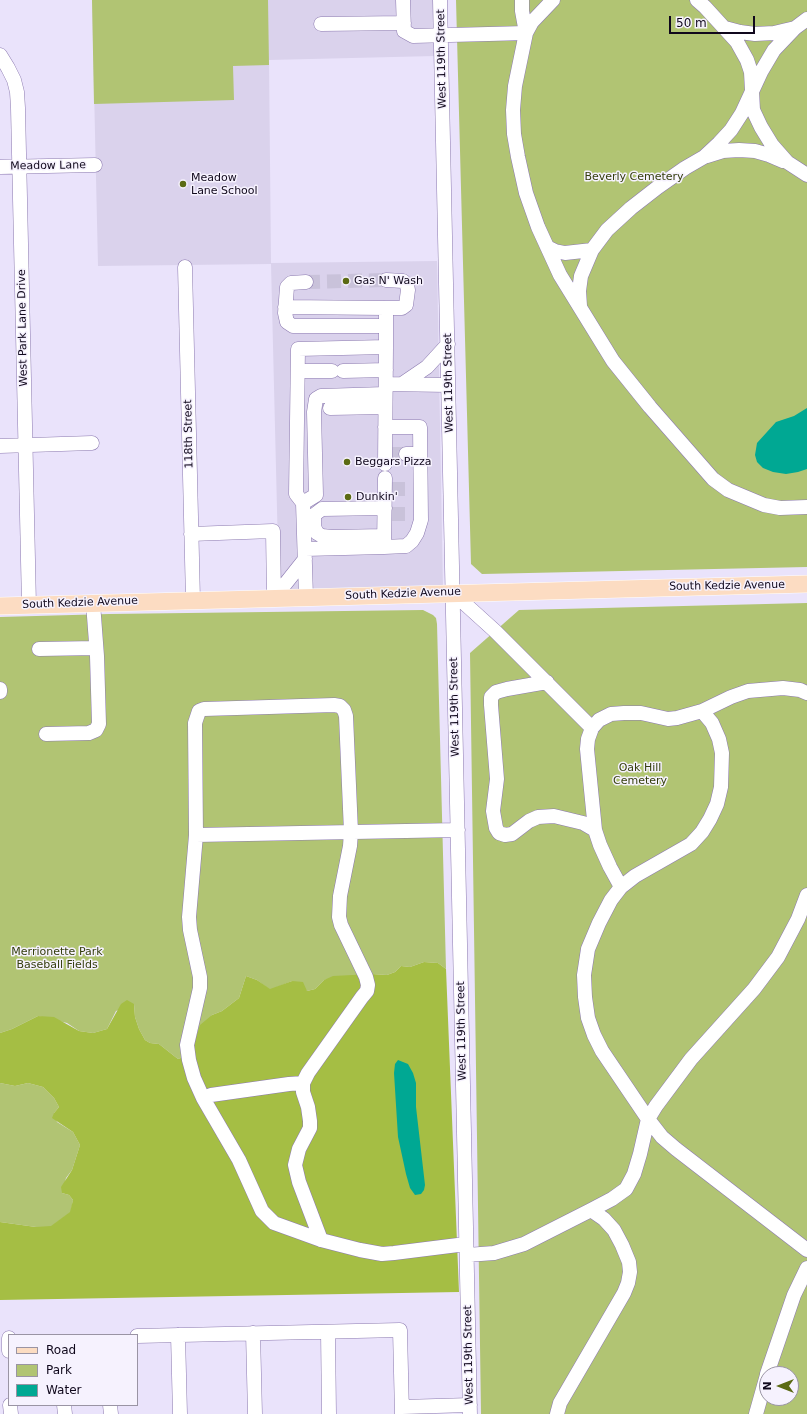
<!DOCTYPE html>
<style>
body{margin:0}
#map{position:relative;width:807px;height:1414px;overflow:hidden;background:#eae3fb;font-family:"DejaVu Sans",sans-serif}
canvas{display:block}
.legend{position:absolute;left:8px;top:1334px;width:130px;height:72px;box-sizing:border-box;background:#f6f2fe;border:1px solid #9a94a4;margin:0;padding:5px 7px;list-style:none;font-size:12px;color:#10081c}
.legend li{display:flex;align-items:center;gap:8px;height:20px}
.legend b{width:20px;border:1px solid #9a94a4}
.north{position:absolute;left:759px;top:1366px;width:40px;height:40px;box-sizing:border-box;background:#f6f2fe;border:1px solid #9a94a4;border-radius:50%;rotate:270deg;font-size:11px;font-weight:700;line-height:16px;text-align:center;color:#10081c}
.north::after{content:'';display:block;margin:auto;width:14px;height:18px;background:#5b6a14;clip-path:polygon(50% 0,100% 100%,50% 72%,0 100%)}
.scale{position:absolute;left:669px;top:16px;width:86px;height:18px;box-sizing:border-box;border:2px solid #10081c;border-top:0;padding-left:5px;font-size:12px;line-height:14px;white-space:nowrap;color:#10081c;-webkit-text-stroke:3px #f6f2fe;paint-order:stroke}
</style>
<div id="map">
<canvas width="807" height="1414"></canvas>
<ul class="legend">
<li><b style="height:5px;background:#fcdcc2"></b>Road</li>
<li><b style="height:11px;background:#b1c473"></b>Park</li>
<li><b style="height:11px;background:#00a893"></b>Water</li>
</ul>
<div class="north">N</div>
<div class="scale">50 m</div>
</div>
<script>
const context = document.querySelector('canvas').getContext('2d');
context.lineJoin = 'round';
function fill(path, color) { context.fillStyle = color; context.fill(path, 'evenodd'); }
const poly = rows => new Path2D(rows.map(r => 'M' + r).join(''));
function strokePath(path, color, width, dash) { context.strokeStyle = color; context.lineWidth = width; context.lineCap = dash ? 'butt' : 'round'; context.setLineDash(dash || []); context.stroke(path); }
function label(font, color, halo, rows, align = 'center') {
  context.font = font + ' "DejaVu Sans",sans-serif'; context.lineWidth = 3; context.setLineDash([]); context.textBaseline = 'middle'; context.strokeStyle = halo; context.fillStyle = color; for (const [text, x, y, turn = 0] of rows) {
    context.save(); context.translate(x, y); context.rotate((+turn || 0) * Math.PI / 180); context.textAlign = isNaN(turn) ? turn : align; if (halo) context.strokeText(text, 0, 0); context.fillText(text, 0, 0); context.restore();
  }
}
fill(poly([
 [92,0,433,0,435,56,269,60,271,263,437,261,443,588,279,591,271,264,98,266]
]), '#dad2ec');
fill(poly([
 [92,0,268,0,269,65,233,66,234,100,94,104],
 [456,0,807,0,807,567,482,574,471,564],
 [807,603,807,1414,481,1414,470,653,519,610],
 [767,1374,791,1374,791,1398,767,1398],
 [423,610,433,615,436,618,437,624,446,969,438,963,424,962,410,967,401,966,395,972,387,975,372,974,324,980,315,989,307,991,292,981,270,990,257,980,246,976,239,998,222,1011,212,1015,192,1050,186,1056,178,1059,159,1044,150,1043,145,1040,139,1029,135,1017,134,1004,116,1011,107,1029,93,1033,79,1031,67,1023,38,1016,12,1029,0,1033,0,617,109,614],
 [0,1083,15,1086,28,1083,43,1087,54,1098,59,1107,54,1113,57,1122,73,1132,80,1145,72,1170,66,1178,62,1193,69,1195,73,1200,71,1212,51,1227,36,1227,0,1222]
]), '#b1c473');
fill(poly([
 [424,962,438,963,446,969,459,1292,0,1300,0,1222,36,1227,51,1226,70,1212,73,1200,69,1195,62,1193,61,1187,72,1170,80,1145,73,1132,52,1118,54,1113,59,1107,54,1098,43,1087,28,1083,15,1086,0,1083,0,1033,12,1029,38,1016,54,1017,79,1031,93,1033,107,1029,121,1004,127,1000,134,1004,135,1017,139,1029,145,1040,150,1043,159,1044,178,1059,186,1056,192,1050,200,1025,212,1015,222,1011,239,998,246,976,257,980,270,989,292,981,303,982,307,991,315,989,324,980,333,976,372,974,387,975,395,972,401,966,410,967]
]), '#a5be44');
fill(poly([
 [807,408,807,469,798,472,786,474,773,472,763,468,757,462,755,455,757,443,776,422,794,416],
 [398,1060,408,1064,413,1073,416,1083,416,1107,425,1185,424,1190,421,1194,415,1195,410,1188,406,1174,398,1137,394,1073,395,1064]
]), '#00a893');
strokePath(poly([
 [306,282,386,280],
 [390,454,406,454],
 [391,489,407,489],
 [391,514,407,514]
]), '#c9c2da', 14, [14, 7]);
const minor = poly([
 [403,0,404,31,413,36,526,33,522,11,522,0],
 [440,0,470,1414],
 [553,0,532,22,526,33,515,86,513,110,514,134,518,157,526,193,538,227,560,275,613,361,650,407,713,479,728,490,764,505,780,508,807,507],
 [697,0,705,7,737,42,747,60,751,72,753,110,761,127,772,145,787,162,807,175],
 [321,24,404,23],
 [725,28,740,32,755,34,774,33,795,28],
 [0,55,8,68,14,80,17,92,18,108,29,605],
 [707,156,723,151,739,150,755,151,769,155,783,161],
 [0,167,95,165],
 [547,247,555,251,565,253,592,250],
 [185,267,193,600],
 [306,282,291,283,287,287,285,313,287,322,293,326,385,326],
 [580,306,579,291,581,276,592,250,607,230,631,208,658,187,685,168,704,157,719,143,731,130,742,113,761,72,774,50,795,28,807,19],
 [285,307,386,308],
 [386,347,386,308,402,308,406,305,408,290,407,285,403,281,386,280],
 [298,371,332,371],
 [343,371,386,370],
 [386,384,448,385],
 [402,384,427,367,448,344],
 [330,408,385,407],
 [0,446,92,443],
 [406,454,420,454],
 [303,503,316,495,314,412,316,399,321,396,385,394],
 [191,534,273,531,274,598],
 [384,536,332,537,322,536,317,533,314,527,314,515,322,509,385,508],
 [384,547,406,546,412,541,417,533,421,520,420,427,385,427],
 [305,549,384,547,385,478],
 [453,593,495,631,592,728],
 [306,597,303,503,296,494,298,349,386,347,385,464],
 [277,598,282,588,305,559],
 [39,649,96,648],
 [547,682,507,689,496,692,491,697,491,705,497,779,493,811,496,828,499,833,505,835,512,834,529,821,538,817,554,816,583,823,595,830],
 [0,689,0,692],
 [702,711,712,723,719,739,722,753,721,787,717,804,710,819,702,832,691,844,635,876,621,887,611,900,599,923,588,949,584,975,585,997,588,1018,594,1035,602,1051,648,1119,662,1137,676,1149,807,1250],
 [46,734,89,733,96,730,99,724,97,656,93,603],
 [196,835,458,830],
 [621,887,610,867,600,845,595,830,587,749,588,739,592,728,599,720,611,714,624,713,641,713,668,719,677,718,702,711,731,697,748,691,783,688,800,690,807,693],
 [203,1098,211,1095,289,1084,303,1083],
 [321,1240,299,1182,295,1165,299,1149,310,1128,310,1121,308,1107,303,1092,303,1083,308,1073,362,997,367,991,368,985,366,977,341,925,339,917,340,896,350,846,351,832,346,716,344,710,340,706,334,705,204,709,199,711,195,723,196,835,189,917,190,930,200,977,200,988,187,1045,189,1060,194,1078,203,1098,239,1160,262,1211,274,1223,321,1240,360,1250,382,1254,394,1253,466,1244],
 [467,1255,494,1253,524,1244,591,1210,612,1199,626,1189,634,1174,640,1154,648,1119,656,1106,691,1059,754,989,778,957,798,919,807,895],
 [328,1332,329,1414],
 [253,1333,255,1414],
 [178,1335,180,1414],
 [137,1336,400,1330,402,1414],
 [9,1338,9,1351],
 [767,1374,794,1295,807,1268],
 [10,1405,11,1414],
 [64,1405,65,1414],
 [110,1405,111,1414],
 [402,1407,470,1405],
 [557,1414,560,1403,624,1293,628,1283,630,1272,629,1262,622,1245,614,1230,604,1219,591,1210],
 [756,1414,767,1375]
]);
const major = poly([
 [0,606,807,584]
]);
strokePath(minor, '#8c7ab0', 15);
strokePath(major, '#fff', 18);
strokePath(minor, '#fff', 14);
strokePath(major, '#fcdcc2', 17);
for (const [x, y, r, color] of [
 [183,184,4,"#5b6a14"],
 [346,281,4,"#5b6a14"],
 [347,462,4,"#5b6a14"],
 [348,497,4,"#5b6a14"]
]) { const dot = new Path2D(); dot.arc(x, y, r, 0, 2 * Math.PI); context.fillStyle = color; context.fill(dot); strokePath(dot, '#f6f2fe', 1.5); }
label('11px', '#10081c', '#f6f2fe', [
 ["West 119th Street",442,59,-91],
 ["Meadow Lane",48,166,-1],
 ["West Park Lane Drive",23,328,-91],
 ["West 119th Street",449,383,-91],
 ["118th Street",189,434,-91],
 ["South Kedzie Avenue",727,586,-1],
 ["South Kedzie Avenue",403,594,-2],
 ["South Kedzie Avenue",80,603,-2],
 ["West 119th Street",455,707,-91],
 ["West 119th Street",462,1031,-91],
 ["West 119th Street",469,1355,-91]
]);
label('11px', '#343e0c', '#f6f2fe', [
 ["Beverly Cemetery",634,177],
 ["Oak Hill",640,768],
 ["Cemetery",640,781],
 ["Merrionette Park",57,952],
 ["Baseball Fields",57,965]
]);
label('11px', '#10081c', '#f6f2fe', [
 ["Meadow",191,178],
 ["Lane School",191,191],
 ["Gas N' Wash",354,281],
 ["Beggars Pizza",355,462],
 ["Dunkin'",356,497]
], 'left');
</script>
